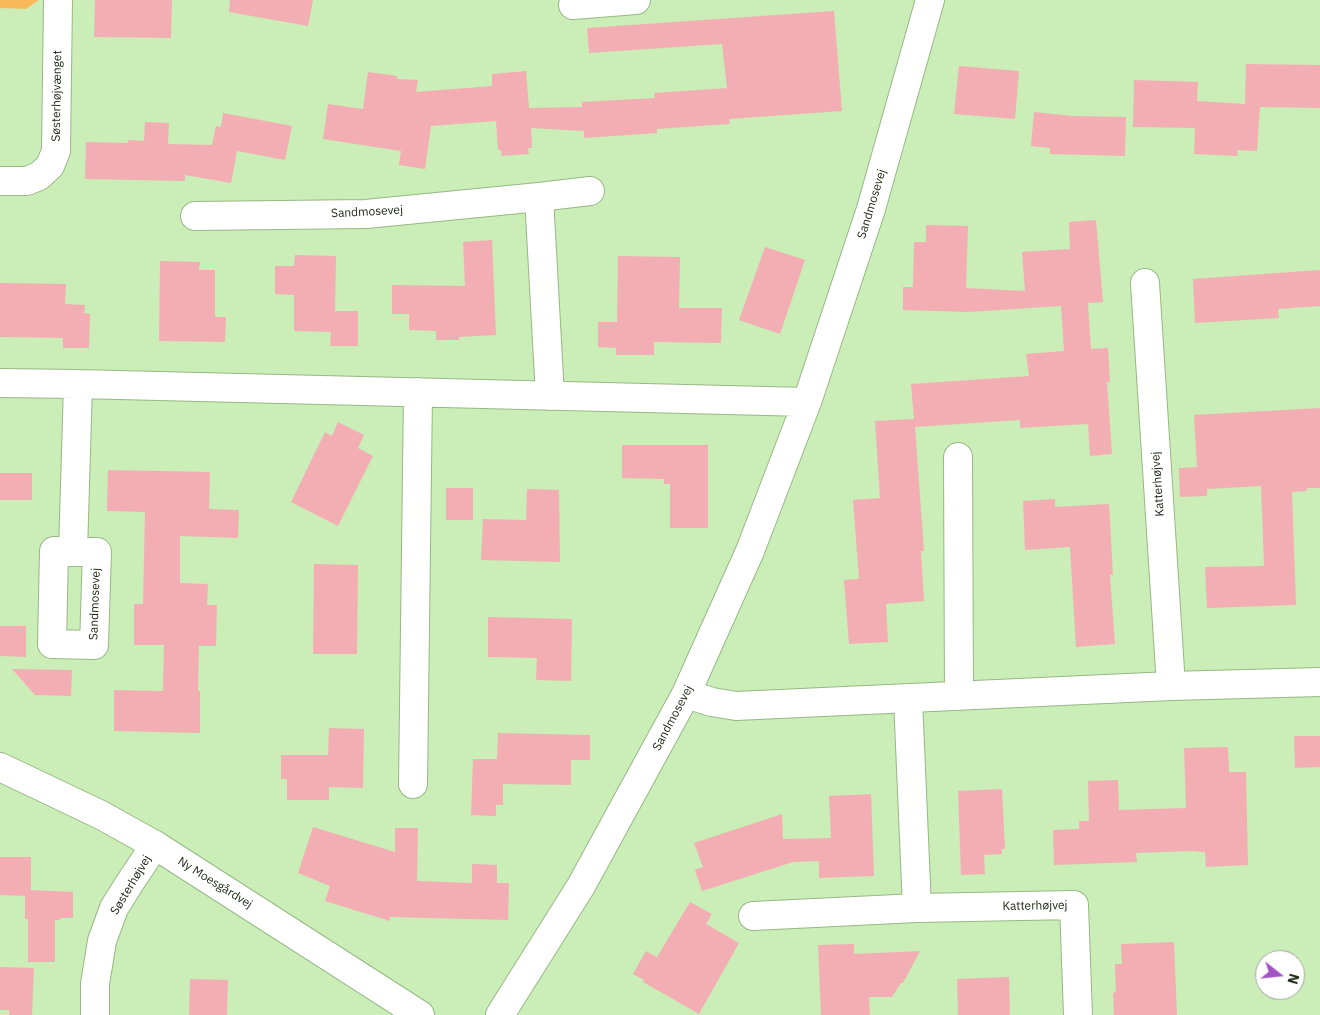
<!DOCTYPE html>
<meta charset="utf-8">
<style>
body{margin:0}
#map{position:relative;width:1320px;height:1015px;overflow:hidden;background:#cbedb7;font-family:"IBM Plex Sans",sans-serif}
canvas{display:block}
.north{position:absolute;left:1255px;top:950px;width:50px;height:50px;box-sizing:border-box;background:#fff;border:1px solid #a3a8a0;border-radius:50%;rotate:106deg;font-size:14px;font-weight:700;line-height:20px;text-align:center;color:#192611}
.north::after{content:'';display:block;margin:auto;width:18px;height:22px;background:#a354c5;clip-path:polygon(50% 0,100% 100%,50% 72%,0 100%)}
</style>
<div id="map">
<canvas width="1320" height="1015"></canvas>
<div class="north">N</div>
</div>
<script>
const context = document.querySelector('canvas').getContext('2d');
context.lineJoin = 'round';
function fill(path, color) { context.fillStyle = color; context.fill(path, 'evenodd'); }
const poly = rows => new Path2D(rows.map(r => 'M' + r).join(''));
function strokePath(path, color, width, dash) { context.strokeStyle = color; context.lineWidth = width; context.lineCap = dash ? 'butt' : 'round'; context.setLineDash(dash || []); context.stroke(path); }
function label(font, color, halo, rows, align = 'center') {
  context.font = font + ' "IBM Plex Sans",sans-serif'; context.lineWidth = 5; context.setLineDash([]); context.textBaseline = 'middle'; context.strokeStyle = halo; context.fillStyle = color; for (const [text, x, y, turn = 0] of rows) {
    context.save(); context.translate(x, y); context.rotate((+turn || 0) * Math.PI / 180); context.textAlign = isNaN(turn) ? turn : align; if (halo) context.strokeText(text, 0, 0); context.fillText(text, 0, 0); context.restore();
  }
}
fill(poly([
 [0,0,39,0,26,9,0,8]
]), '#f9b95b');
fill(poly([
 [95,0,172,0,171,38,94,37],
 [230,0,313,0,308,26,229,12],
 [834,11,842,111,729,119,730,124,657,129,657,133,584,138,584,131,531,128,532,148,528,148,529,154,502,156,501,150,498,150,496,121,431,126,425,169,399,165,401,151,323,139,328,104,363,109,368,72,397,76,397,79,418,80,416,92,492,86,492,74,526,71,529,108,582,107,582,102,655,98,654,93,727,88,722,44,589,53,587,28],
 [1246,64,1320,65,1320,108,1260,107,1257,151,1237,150,1238,156,1194,154,1195,128,1133,127,1134,80,1198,82,1197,101,1245,104],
 [959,66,1019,71,1015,119,954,114],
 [1034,112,1072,116,1126,117,1125,156,1050,154,1050,148,1031,146],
 [223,113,292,126,285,160,237,151,231,183,185,175,185,181,85,179,86,142,128,143,128,140,144,141,145,122,169,123,168,144,212,145,216,126,221,127],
 [1096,220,1103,302,1088,303,1091,349,1108,348,1110,382,1107,382,1112,454,1090,456,1088,424,1020,428,1020,420,915,427,924,551,921,551,924,601,886,604,888,642,849,644,844,580,859,579,853,500,880,498,875,421,914,419,911,384,1029,376,1026,354,1064,351,1061,306,969,312,903,310,903,287,913,287,914,242,926,242,926,225,968,226,966,288,1025,291,1022,252,1070,249,1069,222],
 [492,240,496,335,459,337,459,340,436,340,436,331,409,330,409,314,392,314,392,285,465,286,463,242],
 [765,247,805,260,780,334,739,320],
 [295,255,336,256,335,311,358,311,358,346,330,346,331,332,294,331,294,295,275,294,275,266,294,266],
 [618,256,680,257,679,308,722,308,721,343,654,342,654,355,616,355,616,348,598,347,598,322,617,322],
 [160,261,200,262,199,270,215,270,215,317,226,317,225,342,159,341],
 [1320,270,1320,306,1278,309,1279,318,1195,323,1193,279],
 [0,283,66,284,65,304,85,305,84,313,90,314,89,348,63,348,63,338,0,337],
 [1320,408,1320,488,1307,488,1307,491,1292,492,1296,605,1207,608,1205,567,1264,566,1261,486,1207,489,1207,496,1180,497,1179,468,1197,467,1194,415],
 [338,422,364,435,358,448,373,456,338,526,291,502,325,432,332,436],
 [622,445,708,445,708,528,670,528,670,484,664,484,664,479,622,478],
 [108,470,210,472,209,509,239,510,238,538,180,536,180,583,208,584,207,605,217,605,216,646,199,646,198,691,200,691,200,733,114,731,114,690,163,691,164,645,134,645,134,604,143,604,145,512,107,511],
 [0,473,32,473,32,500,0,500],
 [446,488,473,488,473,520,446,520],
 [527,489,559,490,560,562,481,560,483,519,526,520],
 [1055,499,1055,507,1109,504,1113,575,1110,575,1115,644,1076,647,1070,547,1025,550,1023,501],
 [314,564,358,565,357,654,313,654],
 [488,617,572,619,571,681,536,680,537,658,488,657],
 [0,626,26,626,26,657,0,656],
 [12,669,72,670,71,696,35,695],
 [329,728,364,729,363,788,329,787,329,800,287,800,287,779,281,779,281,755,328,755],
 [498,733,590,735,590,760,571,760,571,785,503,784,503,805,496,805,496,816,471,815,473,759,497,759],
 [1294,736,1320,736,1320,767,1295,768],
 [1228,747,1229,772,1246,772,1248,865,1206,867,1205,852,1193,851,1136,853,1137,862,1054,865,1053,830,1079,829,1079,821,1089,821,1088,781,1118,780,1119,810,1186,808,1184,748],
 [1002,789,1005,849,1002,849,1002,854,984,855,985,874,961,875,958,791],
 [871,794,874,876,819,878,819,861,793,862,702,891,695,870,703,867,694,843,782,814,783,839,831,838,829,796],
 [313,827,395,852,395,828,418,828,417,881,472,883,472,864,497,865,497,883,509,883,508,920,390,917,390,921,325,901,330,886,298,873],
 [0,857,31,857,31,890,73,892,73,918,60,918,59,920,55,920,55,962,28,962,28,919,25,919,25,896,0,895],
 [690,902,712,914,706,924,739,943,699,1014,643,982,644,980,633,974,646,951,657,957],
 [1174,942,1177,1015,1114,1015,1113,993,1116,992,1115,964,1122,964,1121,944],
 [854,944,854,954,920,951,903,983,901,983,892,997,869,997,870,1015,821,1015,818,945],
 [0,967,34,968,32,1015,9,1015,9,1010,0,1010],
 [1009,977,1010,1015,958,1015,957,979],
 [190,979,228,980,227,1015,189,1015]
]), '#f3aeb3');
const minor = poly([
 [573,5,636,0],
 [0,181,27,181,39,176,50,166,56,151,58,0],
 [539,197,550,396],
 [195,216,366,214,539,197,590,191],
 [1145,283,1171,686],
 [0,383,78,384,807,402],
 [958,457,959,696],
 [73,552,97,552,94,645,52,644,54,551,73,552,78,384],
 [686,694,712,702,736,706,1171,686,1320,682],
 [413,784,418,392],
 [917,908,1074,905,1078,1015],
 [753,916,917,908,908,699],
 [95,1015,95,984,102,941,114,908,129,884,155,845],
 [500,1015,581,886,686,694,750,551,807,402,871,209,930,0]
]);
const tertiary = poly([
 [0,767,101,815,155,845,420,1015]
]);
strokePath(minor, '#97b884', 30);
strokePath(tertiary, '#97b884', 30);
strokePath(minor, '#fff', 28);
strokePath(tertiary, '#fff', 28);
label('12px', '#192611', '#fff', [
 ["Søsterhøjvænget",57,96,-89],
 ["Sandmosevej",872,204,-73],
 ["Sandmosevej",367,212,-3],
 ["Katterhøjvej",1158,484,-94],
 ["Sandmosevej",95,604,-88],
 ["Sandmosevej",673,718,-62],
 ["Ny Moesgårdvej",215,883,32],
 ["Søsterhøjvej",131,885,-59],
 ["Katterhøjvej",1035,906,-1]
]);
</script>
